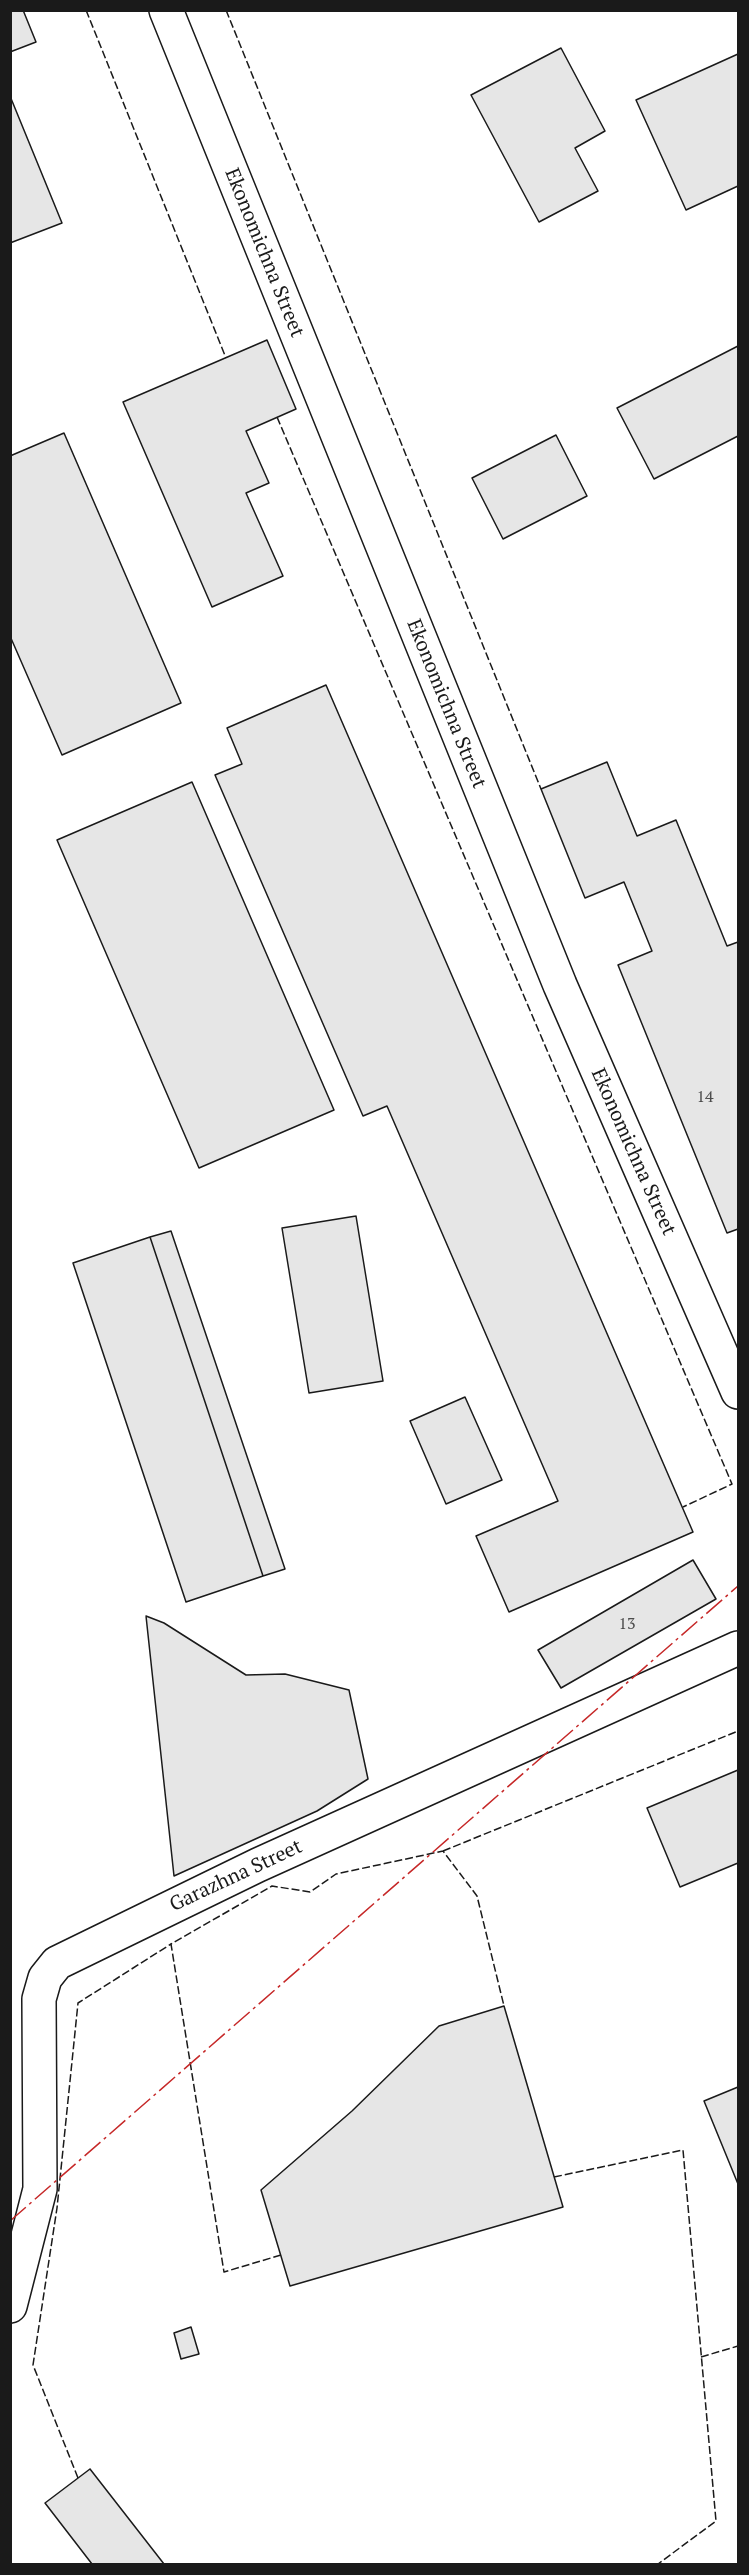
<!DOCTYPE html>
<style>
body{margin:0}
#map{position:relative;width:749px;height:2575px;overflow:hidden;background:#fff;font-family:"PT Serif",serif}
canvas{display:block}
.frame{position:absolute;inset:0;border:12px solid #1a1a1a;pointer-events:none}
</style>
<div id="map">
<canvas width="749" height="2575"></canvas>
<div class="frame"></div>
</div>
<script>
const context = document.querySelector('canvas').getContext('2d');
context.lineJoin = 'round';
function fill(path, color) { context.fillStyle = color; context.fill(path, 'evenodd'); }
const poly = rows => new Path2D(rows.map(r => 'M' + r).join(''));
function strokePath(path, color, width, dash) { context.strokeStyle = color; context.lineWidth = width; context.lineCap = dash ? 'butt' : 'round'; context.setLineDash(dash || []); context.stroke(path); }
function label(font, color, halo, rows, align = 'center') {
  context.font = font + ' "PT Serif",serif'; context.lineWidth = 4.5; context.setLineDash([]); context.textBaseline = 'middle'; context.strokeStyle = halo; context.fillStyle = color; for (const [text, x, y, turn = 0] of rows) {
    context.save(); context.translate(x, y); context.rotate((+turn || 0) * Math.PI / 180); context.textAlign = isNaN(turn) ? turn : align; if (halo) context.strokeText(text, 0, 0); context.fillText(text, 0, 0); context.restore();
  }
}
const building = poly([
 [10,10,23,10,36,42,10,52,10,10],
 [561,48,605,131,575,148,598,191,539,222,471,95,561,48],
 [738,54,738,186,686,210,636,100,738,54],
 [10,96,62,223,10,243,10,96],
 [267,340,296,409,246,431,269,483,246,493,283,576,212,607,123,402,267,340],
 [738,346,738,436,654,479,617,408,738,346],
 [64,433,181,703,62,755,10,636,10,456,64,433],
 [556,435,587,496,503,539,472,478,556,435],
 [326,685,693,1532,509,1612,476,1536,558,1501,387,1106,363,1116,215,775,242,764,227,728,326,685],
 [607,762,637,836,676,820,727,946,738,942,738,1229,727,1233,618,965,652,951,624,882,585,898,541,789,607,762],
 [192,782,334,1110,199,1168,57,840,192,782],
 [356,1216,383,1381,309,1393,282,1228,356,1216],
 [171,1231,285,1569,263,1576,150,1237,171,1231],
 [150,1237,263,1576,186,1602,73,1263,150,1237],
 [465,1397,502,1480,446,1504,410,1421,465,1397],
 [693,1560,716,1599,561,1688,538,1650,693,1560],
 [146,1616,164,1623,246,1675,285,1674,349,1690,368,1779,317,1811,174,1876,146,1616],
 [738,1770,738,1863,680,1887,647,1808,738,1770],
 [504,2006,563,2207,290,2286,261,2190,352,2111,439,2026,504,2006],
 [738,2087,738,2184,704,2101,738,2087],
 [191,2327,199,2354,181,2359,174,2333,191,2327],
 [90,2469,164,2564,92,2564,45,2503,90,2469]
]);
fill(building, '#e6e6e6');
strokePath(building, '#1a1a1a', 1.5);
const minor = poly([
 [10,2306,40,2189,39,1999,45,1978,57,1963,258,1865,738,1648]
]);
const tertiary = poly([
 [166,10,560,985,738,1392]
]);
strokePath(minor, '#1a1a1a', 36);
strokePath(tertiary, '#1a1a1a', 36);
strokePath(minor, '#fff', 33);
strokePath(tertiary, '#fff', 33);
strokePath(poly([
 [86,10,226,358],
 [226,10,541,789],
 [277,417,732,1484,683,1507],
 [443,1851,738,1731],
 [554,2177,683,2150,716,2521,658,2564],
 [281,2255,224,2272,171,1944,272,1886,310,1892,336,1874,443,1851,477,1896,504,2006],
 [701,2357,738,2346],
 [78,2478,33,2365,57,2208,78,2003,171,1944]
]), '#1a1a1a', 1.5, [8, 3]);
strokePath(poly([
 [10,2221,738,1586]
]), '#c62828', 1.5, [21, 4.5, 3, 4.5]);
label('16px', '#4d4d4d', null, [
 ["14",705,1097],
 ["13",627,1624]
]);
label('20px', '#1a1a1a', '#fff', [
 ["Ekonomichna Street",264,253,68],
 ["Ekonomichna Street",446,704,68],
 ["Ekonomichna Street",633,1152,66],
 ["Garazhna Street",236,1876,-25]
]);
</script>
